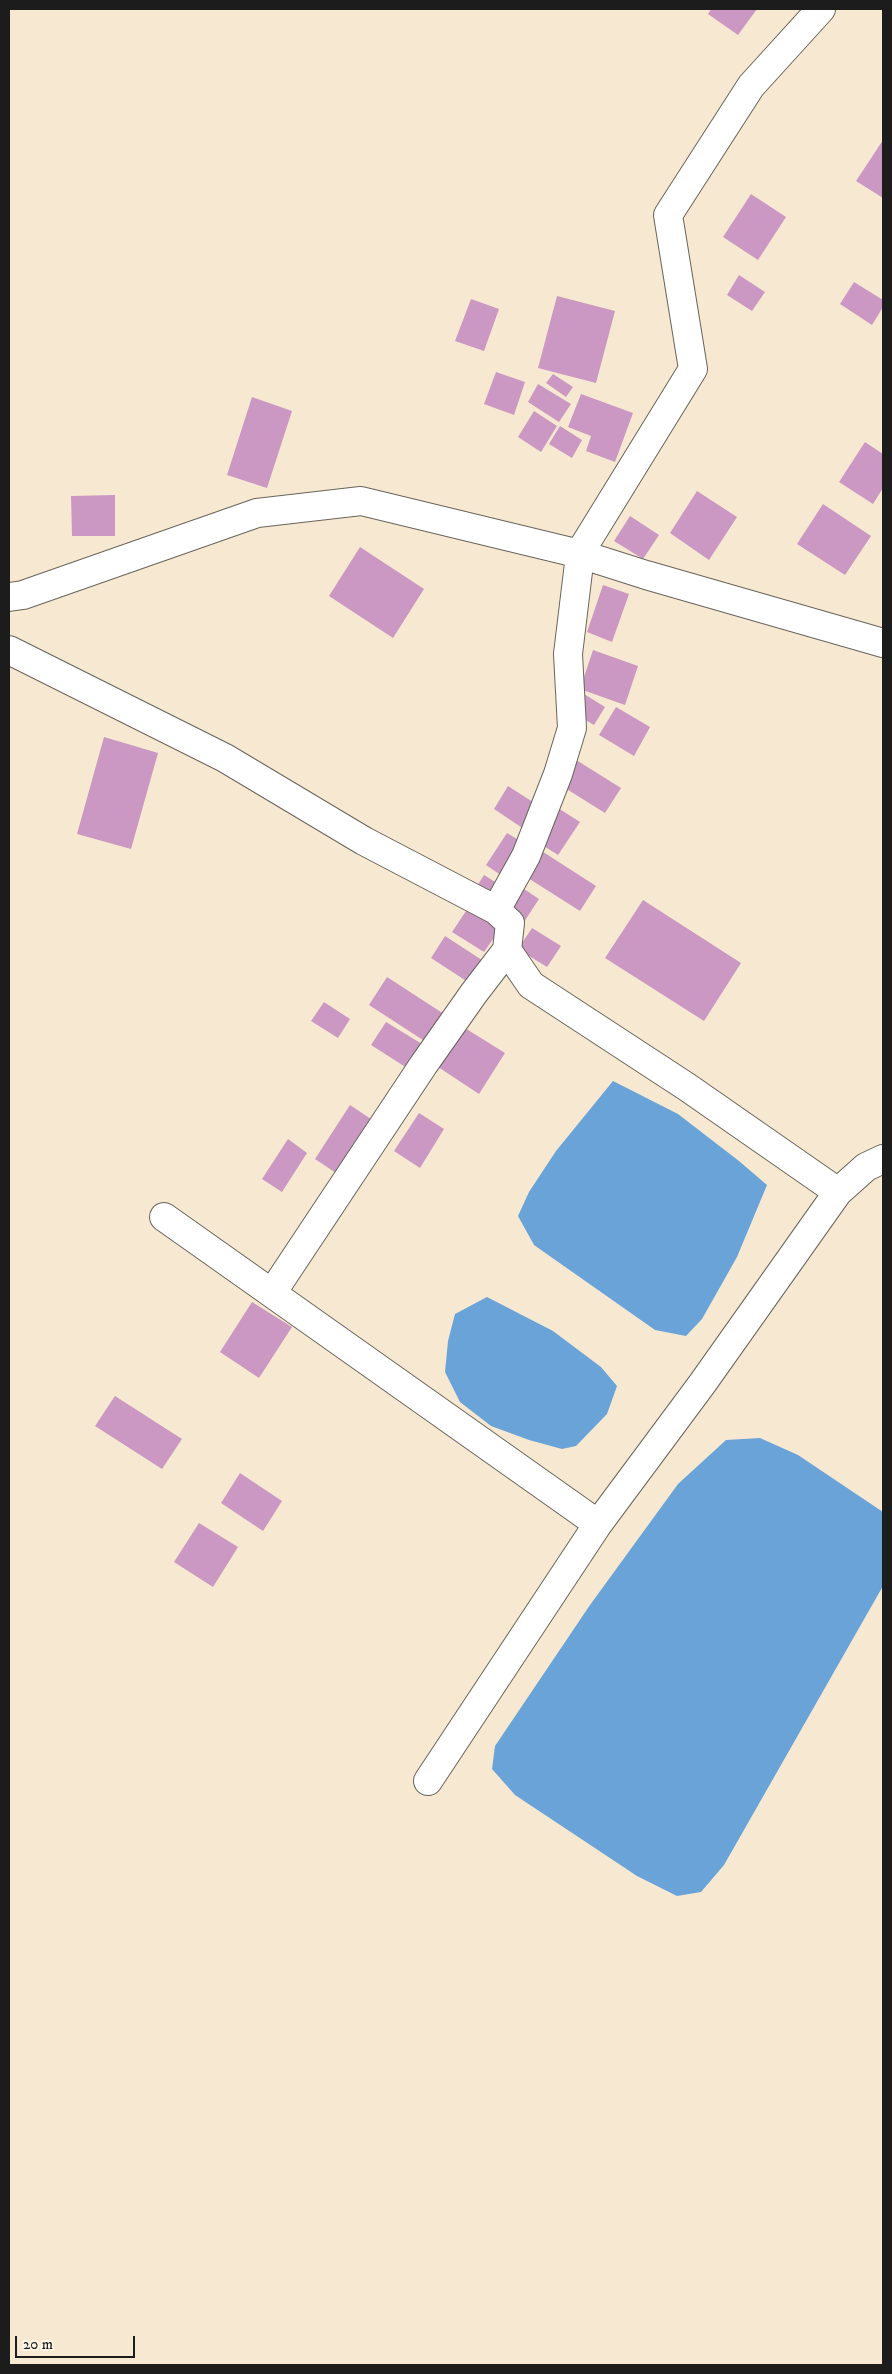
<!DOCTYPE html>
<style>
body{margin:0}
#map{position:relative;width:892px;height:2374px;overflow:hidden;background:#f7e9d1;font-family:"IM FELL DW Pica",serif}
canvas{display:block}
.frame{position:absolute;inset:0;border:10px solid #1c1c1c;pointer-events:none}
.scale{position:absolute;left:15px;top:2336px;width:120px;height:22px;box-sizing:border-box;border:2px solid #1c1c1c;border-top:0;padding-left:6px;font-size:15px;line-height:18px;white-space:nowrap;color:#1c1c1c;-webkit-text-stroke:4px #fcf5e5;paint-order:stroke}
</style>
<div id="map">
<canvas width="892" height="2374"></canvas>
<div class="frame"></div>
<div class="scale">20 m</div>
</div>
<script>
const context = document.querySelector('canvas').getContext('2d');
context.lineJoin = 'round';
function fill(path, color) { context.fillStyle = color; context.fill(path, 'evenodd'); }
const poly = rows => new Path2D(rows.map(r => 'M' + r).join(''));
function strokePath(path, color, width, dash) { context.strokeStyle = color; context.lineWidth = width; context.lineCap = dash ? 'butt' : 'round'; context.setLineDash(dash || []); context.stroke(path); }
fill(poly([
 [613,1081,678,1114,739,1161,767,1185,737,1257,702,1319,686,1336,655,1330,534,1245,518,1216,529,1192,556,1151],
 [487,1297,553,1331,601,1367,617,1386,607,1414,576,1446,562,1449,529,1440,491,1426,460,1402,445,1372,448,1341,455,1314],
 [760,1438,798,1455,883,1512,883,1586,724,1865,701,1892,677,1896,637,1876,515,1795,492,1769,495,1746,590,1605,678,1484,726,1440]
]), '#69a3d8');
fill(poly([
 [711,9,757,9,738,35,708,14],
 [883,140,883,198,856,181],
 [751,194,786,217,758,260,723,237],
 [739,275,765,292,752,311,727,295],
 [854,282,883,300,883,307,872,325,840,304],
 [557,296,615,311,596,383,538,368],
 [471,299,499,309,484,351,455,341],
 [496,372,525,382,514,415,484,404],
 [553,374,573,387,566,397,546,383],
 [538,384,571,404,559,422,528,402],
 [581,394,633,413,615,462,586,451,591,436,568,427],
 [252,397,292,411,267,488,227,475],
 [534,411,557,426,541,452,518,437],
 [560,426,582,440,572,458,549,444],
 [865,442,883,454,883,488,873,504,839,482],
 [697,491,737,517,709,560,670,533],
 [115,495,115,536,72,536,71,496],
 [823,504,871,536,845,575,797,544],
 [630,516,659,535,643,559,614,541],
 [360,547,424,589,393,638,329,596],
 [603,585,629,594,612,642,587,632],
 [593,650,638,666,625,705,580,689],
 [584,694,605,707,594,725,572,712],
 [616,707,650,727,634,756,599,735],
 [104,737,158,753,131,849,77,834],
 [573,758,621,788,605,813,557,783],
 [508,786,539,806,524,829,494,809],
 [558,808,580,822,558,855,536,841],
 [507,833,527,845,505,878,486,865],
 [537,848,596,886,580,911,520,873],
 [484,875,500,885,489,901,474,891],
 [518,885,539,899,524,922,503,908],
 [643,900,741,963,704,1021,605,958],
 [468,908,500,929,484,952,452,932],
 [532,928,561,946,547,967,518,949],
 [445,936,485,962,471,984,431,958],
 [387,977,444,1014,426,1042,369,1005],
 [324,1002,350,1019,338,1038,311,1021],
 [386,1022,422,1044,407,1068,371,1045],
 [460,1025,505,1053,479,1094,435,1065],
 [350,1105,377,1123,342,1177,315,1159],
 [419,1113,444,1129,420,1168,394,1151],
 [288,1139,307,1153,282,1192,262,1179],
 [252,1302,292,1327,259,1378,220,1352],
 [115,1396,182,1439,162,1469,95,1426],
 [240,1473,282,1501,263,1531,221,1503],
 [199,1523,238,1547,213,1587,174,1562]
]), '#ca98c2');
const minor = poly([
 [579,554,693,369,668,215,751,86,821,9],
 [9,597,23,595,257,513,361,501,580,554,646,575,883,643],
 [9,650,225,758,364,841,496,910,510,923,507,950,531,985,687,1087,838,1192],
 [496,910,526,856,558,774,572,728,568,654,580,555],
 [164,1217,598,1524],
 [272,1293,424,1064,474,993,507,950],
 [428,1781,598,1524,702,1384,838,1192,866,1167,883,1159]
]);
strokePath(minor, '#69645b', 30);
strokePath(minor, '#fff', 28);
</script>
